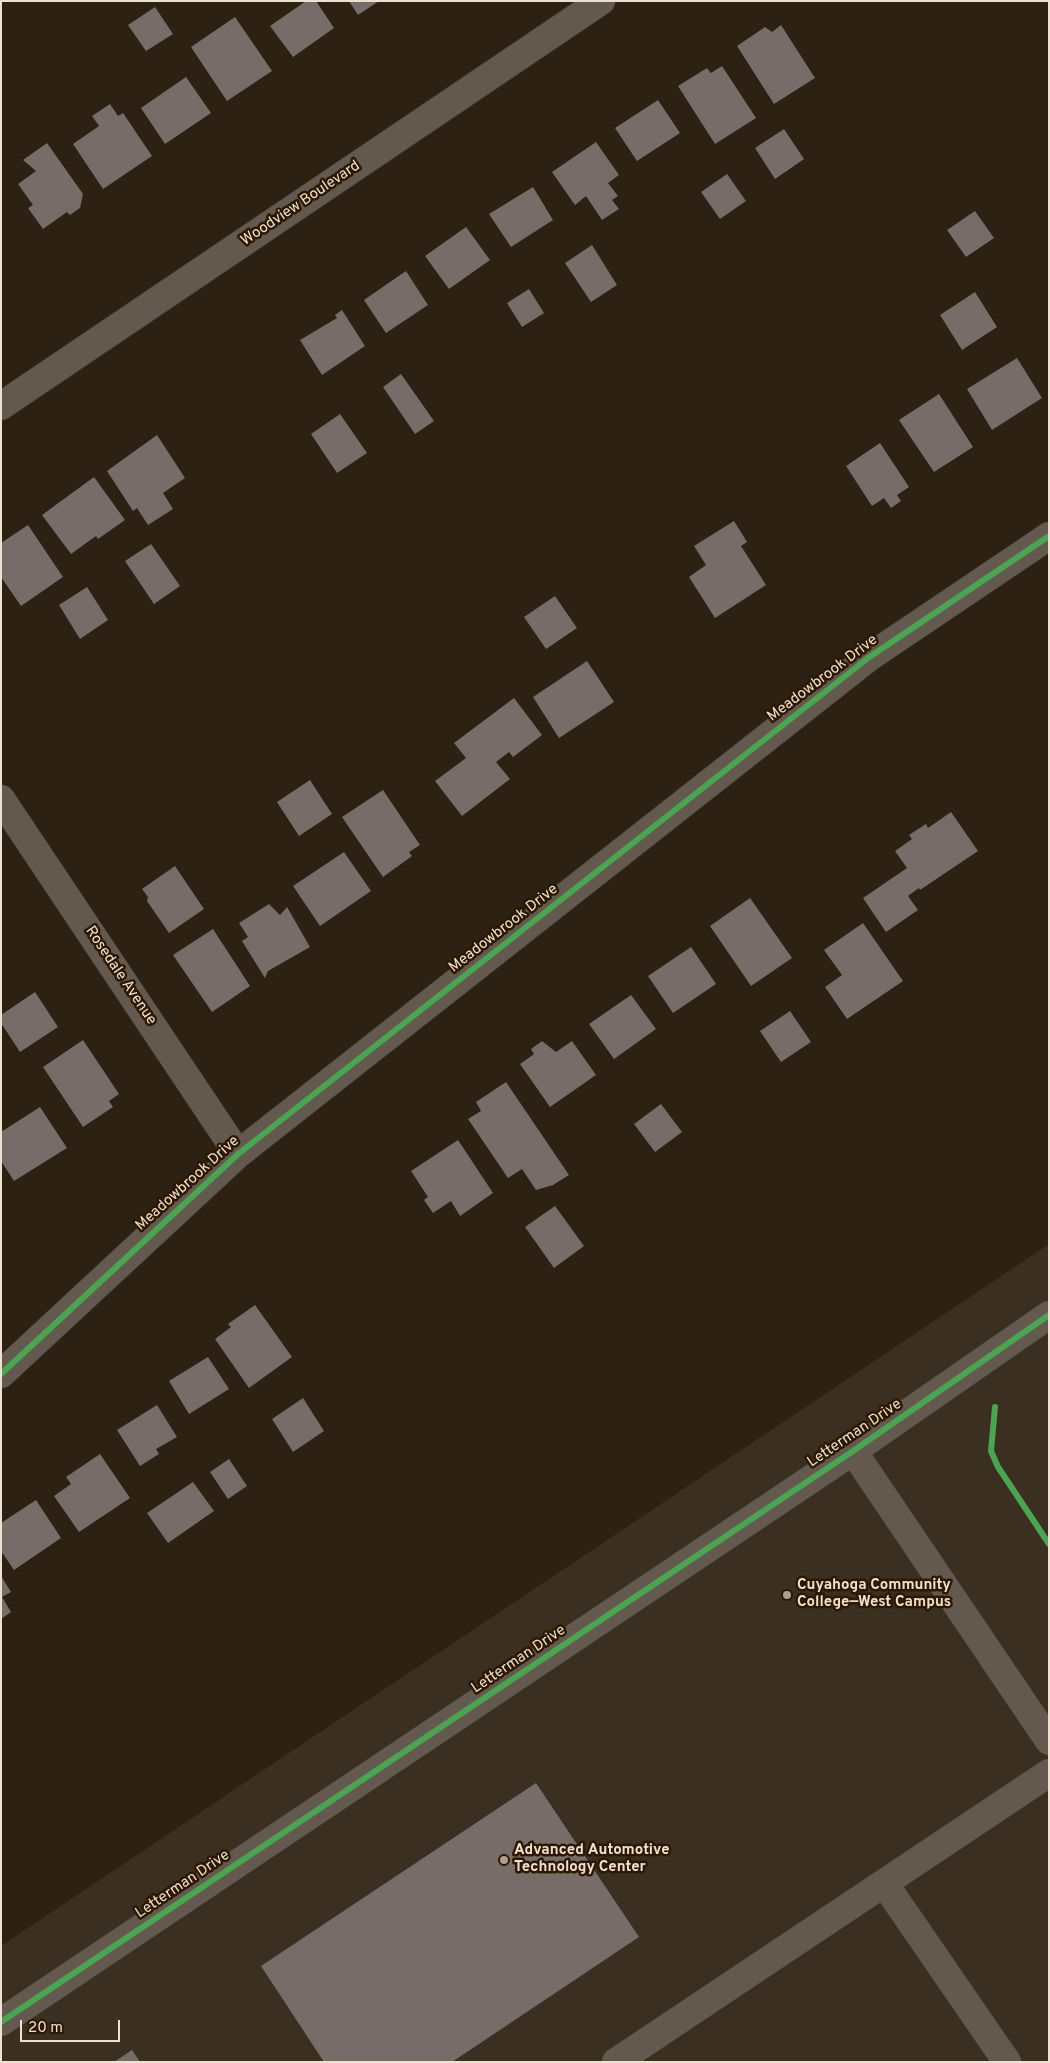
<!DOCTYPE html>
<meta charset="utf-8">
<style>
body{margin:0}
#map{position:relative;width:1050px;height:2063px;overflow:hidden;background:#2c2112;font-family:Overpass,sans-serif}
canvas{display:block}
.frame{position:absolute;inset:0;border:2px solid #efe1d2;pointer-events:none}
.scale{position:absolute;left:20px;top:2020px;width:100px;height:22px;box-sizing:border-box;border:2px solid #efe1d2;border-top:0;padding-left:6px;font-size:15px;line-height:18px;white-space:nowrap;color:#efe1d2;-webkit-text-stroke:4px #2d1901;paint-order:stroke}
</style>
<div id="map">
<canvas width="1050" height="2063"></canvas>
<div class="frame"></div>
<div class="scale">20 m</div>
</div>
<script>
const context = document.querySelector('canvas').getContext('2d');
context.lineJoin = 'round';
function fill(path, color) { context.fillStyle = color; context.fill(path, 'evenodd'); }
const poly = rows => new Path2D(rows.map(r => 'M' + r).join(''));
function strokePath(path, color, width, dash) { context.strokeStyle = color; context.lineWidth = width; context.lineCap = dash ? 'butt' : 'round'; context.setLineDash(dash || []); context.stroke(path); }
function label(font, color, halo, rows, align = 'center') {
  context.font = font + ' Overpass,sans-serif'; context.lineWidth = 5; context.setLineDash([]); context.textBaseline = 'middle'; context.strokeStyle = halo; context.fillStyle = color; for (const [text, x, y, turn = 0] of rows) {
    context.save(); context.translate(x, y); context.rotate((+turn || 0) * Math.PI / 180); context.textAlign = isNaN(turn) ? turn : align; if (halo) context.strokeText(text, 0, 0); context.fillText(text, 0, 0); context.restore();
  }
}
fill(poly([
 [1049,1244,1049,2062,1,2062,1,1946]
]), '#3a2f20');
fill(poly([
 [306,1,316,1,334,28,293,57,270,26],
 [349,1,379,1,358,15],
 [155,7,173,34,146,51,128,25],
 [235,17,272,71,227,101,191,47],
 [781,25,815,78,774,104,737,46,765,27,772,32],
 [722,66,756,118,715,144,678,86,707,68,711,73],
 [186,77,211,113,165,144,141,108],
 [658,100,680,133,637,161,615,128],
 [110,104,118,116,123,113,152,156,103,189,73,144,99,126,92,116],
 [784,129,804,159,775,179,755,148],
 [596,142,619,175,608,183,618,196,612,200,619,209,602,220,586,196,575,205,552,172],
 [47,143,83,194,80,208,70,215,67,212,43,229,28,208,33,205,18,184,36,171,23,160],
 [727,174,746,201,720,219,701,192],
 [533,187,553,220,511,247,489,214],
 [975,211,994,238,966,257,947,230],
 [466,227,490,260,449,289,425,256],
 [592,245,617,285,591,302,565,263],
 [406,271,428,305,386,333,364,300],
 [529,289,544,313,522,327,507,303],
 [975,292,997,327,962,350,940,315],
 [342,310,365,346,322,375,300,340,337,318,335,315],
 [1017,358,1042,398,992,430,967,389],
 [401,374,434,421,415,434,383,387],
 [939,394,973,447,934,472,899,420],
 [340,414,367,453,337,473,311,434],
 [157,435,185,478,163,493,173,509,148,525,137,508,133,511,107,471],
 [880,443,909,487,897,495,901,501,891,508,884,498,872,506,846,466],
 [94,477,125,520,98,539,96,536,71,554,42,515],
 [734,521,747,542,741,546,766,585,715,618,689,577,706,565,694,546],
 [28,525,63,577,21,606,1,577,1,543],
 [151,544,180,586,154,604,125,561],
 [87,587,108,620,80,639,59,605],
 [555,596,577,628,546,649,524,617],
 [587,661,614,702,559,738,533,697],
 [514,698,542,735,513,757,509,752,496,762,510,779,462,816,435,781,466,758,454,743],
 [310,780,332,814,299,836,277,802],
 [383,790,420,845,409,852,412,856,383,877,342,817],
 [951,812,978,851,920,890,919,888,908,896,918,910,886,932,863,898,907,868,895,851,912,839,909,835,926,824,928,828],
 [344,852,371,891,320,926,293,886],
 [175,866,204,909,169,933,147,901,148,897,142,889],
 [750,898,792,958,751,986,710,926],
 [269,904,280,915,287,907,310,947,268,971,265,978,242,941,248,937,239,923],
 [863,923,903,981,847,1019,825,987,842,975,824,950],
 [213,929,250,986,212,1012,173,955],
 [691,947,716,984,673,1013,648,976],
 [35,992,58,1027,20,1052,1,1023,1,1015],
 [631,995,656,1029,614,1059,589,1024],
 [790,1011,811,1042,781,1062,760,1031],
 [83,1040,119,1094,109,1101,113,1107,83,1127,43,1067],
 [542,1041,556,1052,572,1041,596,1075,550,1107,520,1064,534,1054,531,1049],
 [506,1082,569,1175,553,1185,536,1190,522,1169,508,1178,468,1119,481,1111,476,1102],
 [661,1104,682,1132,655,1152,634,1124],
 [40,1107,67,1148,14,1181,1,1161,1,1132],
 [458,1140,493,1193,460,1216,451,1201,433,1213,424,1200,428,1197,411,1171],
 [555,1206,584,1246,554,1268,525,1227],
 [255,1305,292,1357,249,1388,215,1339,231,1327,228,1324],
 [208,1357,229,1389,189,1414,169,1381],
 [303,1398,324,1431,293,1452,272,1419],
 [157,1405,177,1437,156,1449,159,1454,140,1466,117,1430],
 [100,1454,130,1498,79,1532,54,1496,71,1484,66,1477],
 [229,1459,247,1486,228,1499,210,1472],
 [193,1482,214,1511,168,1543,147,1513],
 [36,1500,61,1538,14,1570,1,1551,1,1523],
 [1,1576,11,1592,2,1597,11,1612,1,1619],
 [536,1783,639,1937,452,2062,324,2062,261,1966],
 [132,2050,140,2062,114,2062]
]), '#786c69');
const minor = poly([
 [1,406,601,1],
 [1,799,238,1154],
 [1,1374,238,1154,868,658,1049,536],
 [853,1451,1049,1741],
 [884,1883,1007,2062],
 [1,2022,853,1451,1049,1315],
 [616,2062,1049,1773]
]);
strokePath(minor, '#443b30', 29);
strokePath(poly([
 [995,1407,991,1451,998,1467,1049,1544]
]), '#655c52', 3, [1, 4]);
strokePath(minor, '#63594e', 28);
strokePath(poly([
 [1,1374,238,1154,868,658,1049,536],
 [995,1407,991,1451,998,1467,1049,1544],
 [1,2022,853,1451,1049,1315]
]), '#4ca352', 6);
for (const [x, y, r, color] of [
 [787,1595,5,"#ab9e8f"],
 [504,1860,5,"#ab9e8f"]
]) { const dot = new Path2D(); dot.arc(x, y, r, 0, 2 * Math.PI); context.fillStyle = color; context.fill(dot); strokePath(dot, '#2d1901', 2); }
label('15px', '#efe1d2', '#2d1901', [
 ["Woodview Boulevard",301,204,-34],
 ["Meadowbrook Drive",823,679,-37],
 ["Meadowbrook Drive",504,929,-38],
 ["Rosedale Avenue",120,976,56],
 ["Meadowbrook Drive",188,1184,-42],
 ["Letterman Drive",855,1434,-34],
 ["Letterman Drive",519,1660,-34],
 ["Letterman Drive",183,1885,-34]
]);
label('bold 15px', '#efe1d2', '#2d1901', [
 ["Cuyahoga Community",797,1586],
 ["College—West Campus",797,1603],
 ["Advanced Automotive",514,1851],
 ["Technology Center",514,1868]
], 'left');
</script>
